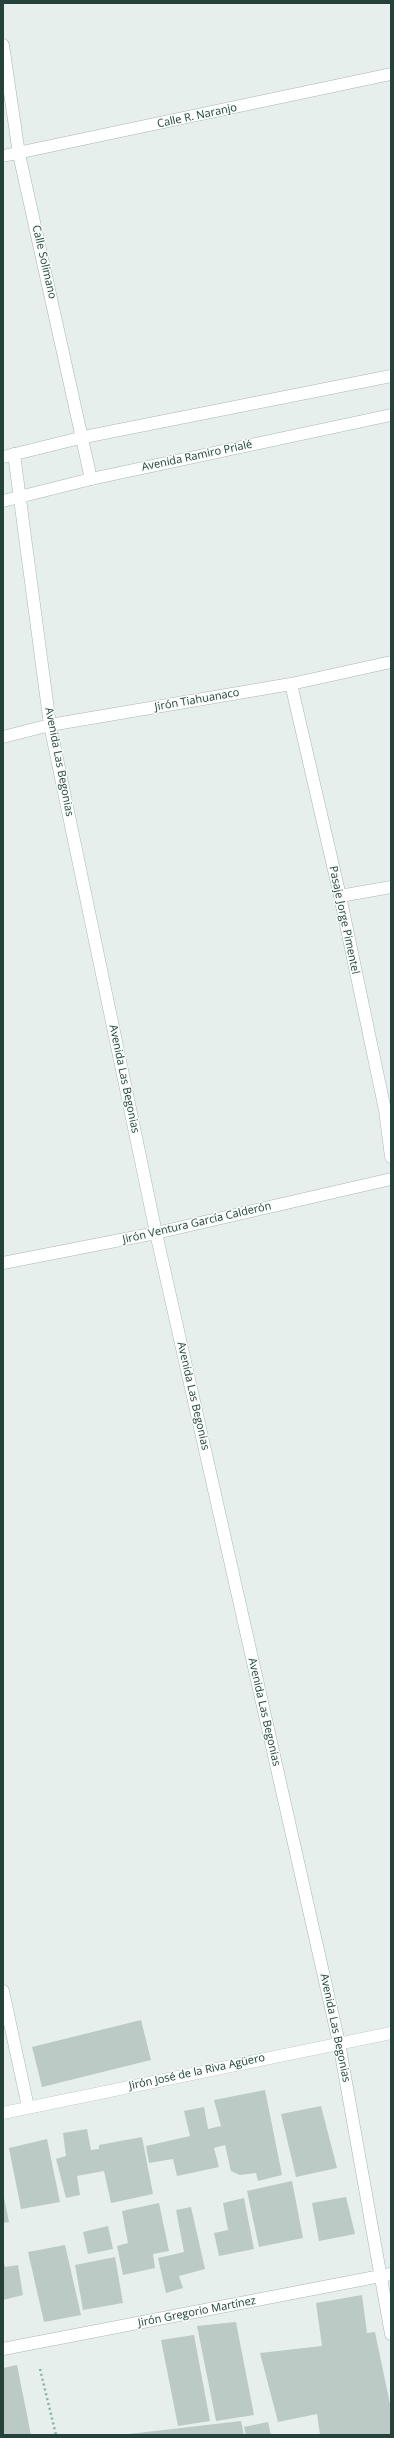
<!DOCTYPE html>
<meta charset="utf-8">
<style>
body{margin:0}
#map{position:relative;width:394px;height:2438px;overflow:hidden;background:#e6efeb;font-family:"Open Sans",sans-serif}
canvas{display:block}
.frame{position:absolute;inset:0;border:4px solid #24423a;pointer-events:none}
</style>
<div id="map">
<canvas width="394" height="2438"></canvas>
<div class="frame"></div>
</div>
<script>
const context = document.querySelector('canvas').getContext('2d');
context.lineJoin = 'round';
function fill(path, color) { context.fillStyle = color; context.fill(path, 'evenodd'); }
const poly = rows => new Path2D(rows.map(r => 'M' + r).join(''));
function strokePath(path, color, width, dash) { context.strokeStyle = color; context.lineWidth = width; context.lineCap = dash ? 'butt' : 'round'; context.setLineDash(dash || []); context.stroke(path); }
function label(font, color, halo, rows, align = 'center') {
  context.font = font + ' "Open Sans",sans-serif'; context.lineWidth = 3; context.setLineDash([]); context.textBaseline = 'middle'; context.strokeStyle = halo; context.fillStyle = color; for (const [text, x, y, turn = 0] of rows) {
    context.save(); context.translate(x, y); context.rotate((+turn || 0) * Math.PI / 180); context.textAlign = isNaN(turn) ? turn : align; if (halo) context.strokeText(text, 0, 0); context.fillText(text, 0, 0); context.restore();
  }
}
fill(poly([
 [141,2020,151,2060,42,2087,32,2047],
 [265,2090,282,2175,258,2181,256,2173,240,2175,231,2171,225,2145,214,2148,219,2167,177,2176,173,2159,149,2163,146,2146,190,2136,184,2111,204,2107,208,2129,221,2126,214,2100],
 [321,2106,337,2168,296,2177,281,2114],
 [87,2129,91,2150,99,2149,99,2145,142,2137,153,2194,111,2203,104,2171,77,2176,80,2195,66,2198,56,2159,66,2156,63,2133],
 [47,2139,60,2202,21,2209,9,2148],
 [292,2181,303,2238,259,2247,247,2191],
 [3,2193,9,2222,3,2223],
 [346,2197,355,2234,319,2241,312,2203],
 [244,2198,254,2249,219,2256,214,2233,228,2230,223,2203],
 [159,2203,169,2251,153,2254,155,2268,123,2275,117,2246,128,2243,122,2211],
 [191,2207,205,2269,179,2276,183,2288,166,2293,158,2258,184,2252,176,2210],
 [108,2226,113,2249,88,2254,83,2232],
 [65,2245,81,2315,44,2322,28,2252],
 [115,2257,123,2303,83,2310,75,2265],
 [3,2260,5,2267,18,2265,23,2295,3,2300],
 [362,2295,367,2333,375,2332,391,2409,391,2435,320,2435,317,2414,278,2422,260,2353,322,2346,316,2303],
 [236,2322,254,2415,216,2421,197,2326],
 [194,2335,210,2421,178,2426,161,2340],
 [17,2365,31,2435,3,2435,3,2368],
 [241,2421,244,2435,129,2435,129,2434],
 [268,2422,271,2435,246,2435,244,2427]
]), '#bbcac4');
const street = poly([
 [3,45,19,154,91,479],
 [3,156,391,74],
 [14,454,50,725,156,1233,339,2043,391,2334],
 [291,684,340,896,385,1110,391,1157],
 [3,737,50,725,291,684,391,662],
 [340,896,391,887],
 [3,1263,156,1233,391,1179],
 [3,1991,28,2107],
 [3,2113,391,2033],
 [3,2349,391,2274]
]);
const secondary = poly([
 [3,457,84,437,391,376],
 [3,501,91,479,391,415]
]);
strokePath(street, '#a8b8b2', 13);
strokePath(secondary, '#a4bbb3', 13);
strokePath(poly([
 [40,2369,56,2435]
]), '#86b3a5', 2.5, [2, 3]);
strokePath(street, '#fff', 12);
strokePath(secondary, '#fff', 12);
label('11px', '#24423a', '#f7fbf9', [
 ["Calle R. Naranjo",197,116,-12],
 ["Calle Solimano",44,262,77],
 ["Avenida Ramiro Prialé",197,456,-12],
 ["Jirón Tiahuanaco",197,700,-10],
 ["Avenida Las Begonias",59,762,79],
 ["Pasaje Jorge Pimentel",344,920,78],
 ["Avenida Las Begonias",124,1079,78],
 ["Jirón Ventura García Calderón",197,1223,-13],
 ["Avenida Las Begonias",193,1396,77],
 ["Avenida Las Begonias",264,1712,77],
 ["Avenida Las Begonias",335,2028,78],
 ["Jirón José de la Riva Agüero",197,2072,-12],
 ["Jirón Gregorio Martínez",197,2312,-11]
]);
</script>
